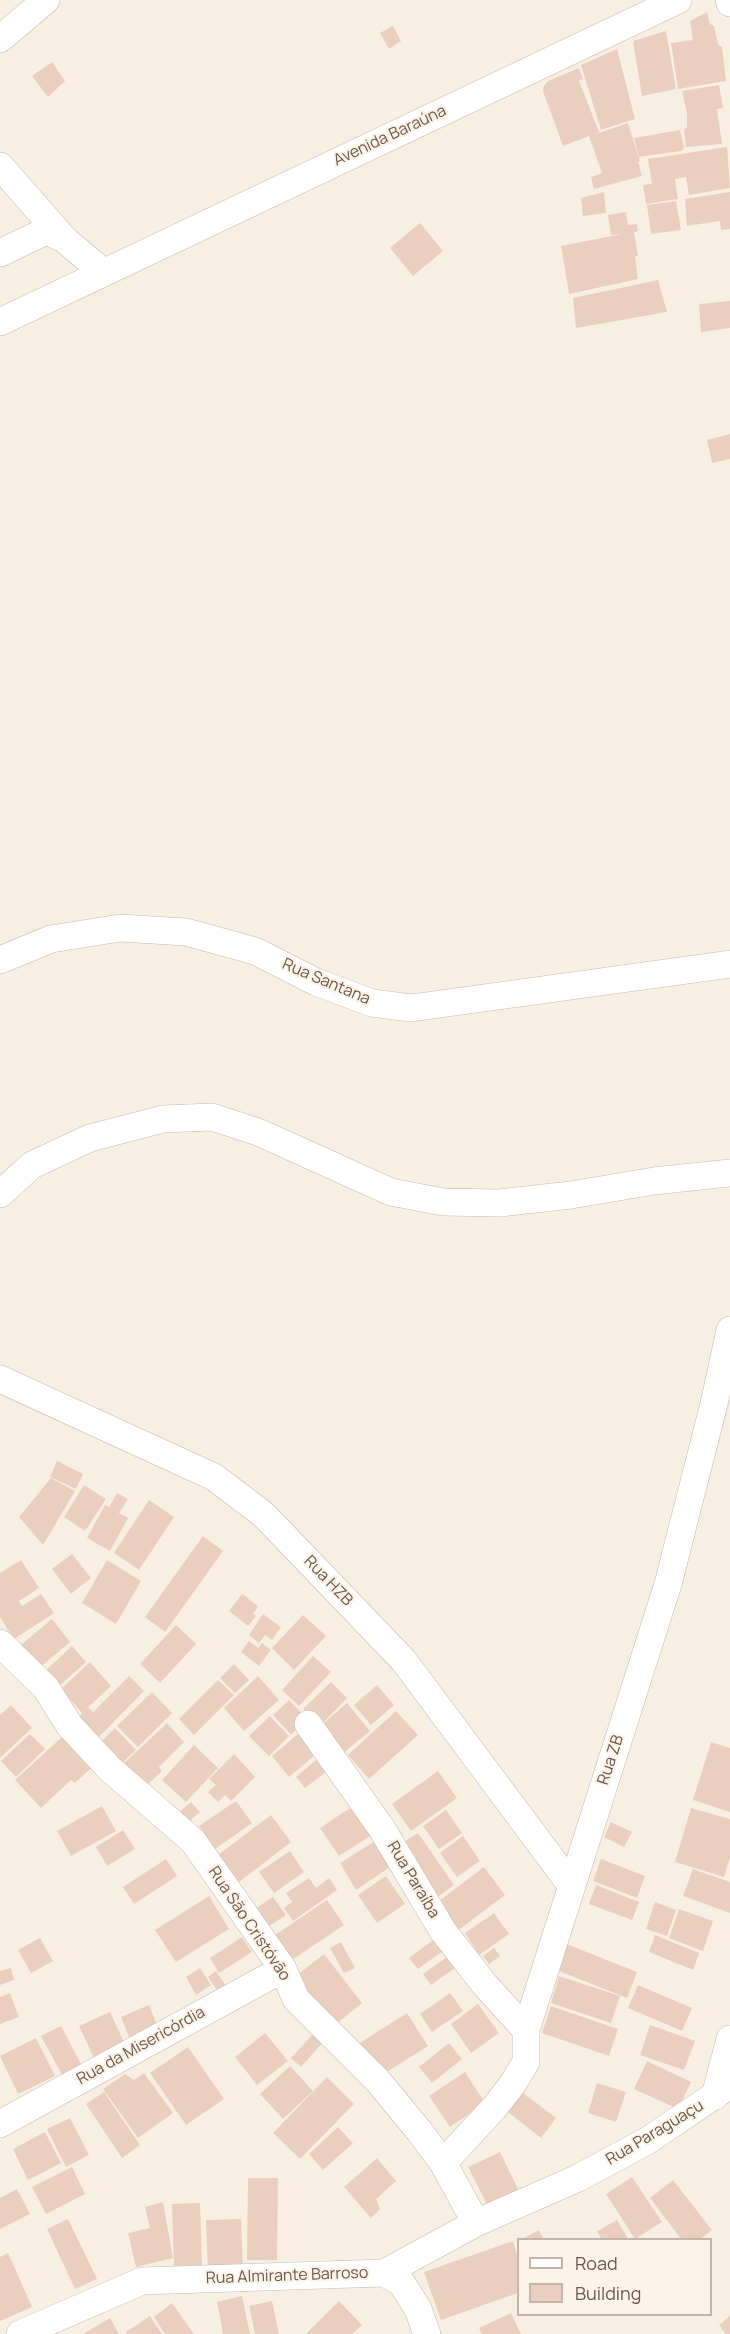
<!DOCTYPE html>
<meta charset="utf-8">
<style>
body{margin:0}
#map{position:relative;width:730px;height:2334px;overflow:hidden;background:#f8efe3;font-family:Manrope,sans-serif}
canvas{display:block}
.legend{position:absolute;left:517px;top:2238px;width:195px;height:78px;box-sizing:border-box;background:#fcf4e8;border:2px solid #c3b5aa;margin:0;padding:8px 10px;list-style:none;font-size:18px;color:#6d574d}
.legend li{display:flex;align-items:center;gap:12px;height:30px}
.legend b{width:30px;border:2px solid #c3b5aa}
</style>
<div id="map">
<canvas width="730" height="2334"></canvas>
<ul class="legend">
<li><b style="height:8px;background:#fff"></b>Road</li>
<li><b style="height:16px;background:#eacfbe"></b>Building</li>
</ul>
</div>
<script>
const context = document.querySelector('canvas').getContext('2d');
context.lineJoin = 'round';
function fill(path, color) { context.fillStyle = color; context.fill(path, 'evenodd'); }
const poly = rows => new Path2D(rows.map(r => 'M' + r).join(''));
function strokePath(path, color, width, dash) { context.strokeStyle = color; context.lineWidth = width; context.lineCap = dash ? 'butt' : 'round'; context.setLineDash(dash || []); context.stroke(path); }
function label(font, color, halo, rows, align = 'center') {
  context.font = font + ' Manrope,sans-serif'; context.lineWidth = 4.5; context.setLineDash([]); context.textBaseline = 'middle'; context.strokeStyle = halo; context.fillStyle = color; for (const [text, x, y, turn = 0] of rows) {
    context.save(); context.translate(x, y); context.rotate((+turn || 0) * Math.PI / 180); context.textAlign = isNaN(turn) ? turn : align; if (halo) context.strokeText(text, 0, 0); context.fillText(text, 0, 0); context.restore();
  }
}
fill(poly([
 [707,12,710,24,714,26,718,44,722,47,726,81,678,89,671,43,693,40,690,21],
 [393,26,401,41,389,49,380,33],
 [666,31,676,89,642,96,633,41],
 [617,49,635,119,601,130,581,65],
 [52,62,65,81,48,97,32,76],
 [579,68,583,79,579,81,599,132,593,135,628,123,640,161,638,161,642,176,594,189,591,177,602,173,589,136,563,146,543,91,544,86,548,81],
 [719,85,723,108,717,109,722,144,686,147,684,129,687,128,687,114,682,91],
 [680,130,684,148,681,151,639,157,634,138],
 [727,147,730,188,689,195,686,177,675,179,678,199,646,204,643,185,652,184,648,159],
 [604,192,606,213,583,216,581,198],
 [730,192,730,229,721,230,720,221,687,226,685,199],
 [676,201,681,230,651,234,647,205],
 [626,212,628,225,637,224,638,231,634,232,638,256,635,256,638,279,569,294,561,246,622,234,611,235,608,215],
 [420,223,443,251,413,276,390,248],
 [658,280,667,312,576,328,573,298],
 [730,301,730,328,701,332,699,304],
 [730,434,730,459,712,463,707,440],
 [57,1461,83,1474,76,1489,50,1477],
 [51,1478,75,1491,43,1545,19,1517],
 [84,1485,106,1499,85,1531,64,1517],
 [117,1493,128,1499,119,1513,128,1518,110,1551,87,1538,105,1505,109,1507],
 [149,1500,174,1517,139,1570,114,1553],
 [203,1536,223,1551,165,1632,145,1617],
 [72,1554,91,1578,71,1594,52,1569],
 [21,1560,39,1588,19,1601,22,1606,41,1594,54,1613,14,1639,0,1617,0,1573],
 [107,1560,141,1581,116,1624,82,1603],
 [242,1594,258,1606,253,1614,256,1616,248,1626,229,1611],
 [263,1614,281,1627,272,1640,265,1635,259,1643,249,1635],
 [303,1615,326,1636,294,1670,272,1648],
 [52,1619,70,1642,39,1668,21,1645],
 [176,1625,196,1644,160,1683,140,1664],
 [249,1641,258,1648,262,1643,271,1650,259,1666,241,1652],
 [72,1646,86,1662,57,1688,43,1673],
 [313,1656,331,1672,299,1706,282,1690],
 [90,1662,111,1686,82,1713,61,1689],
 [234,1664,249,1680,235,1693,220,1678],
 [129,1676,144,1691,93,1743,73,1723,88,1707,93,1712],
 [258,1676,279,1700,244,1731,224,1708],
 [218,1680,234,1695,194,1735,179,1719],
 [331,1682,347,1698,320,1726,303,1709],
 [377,1685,394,1705,371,1725,354,1705],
 [152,1692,172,1713,138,1747,117,1726],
 [289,1700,307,1719,291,1735,273,1715],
 [347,1703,370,1731,341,1755,318,1728],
 [11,1705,32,1728,0,1758,0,1715],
 [396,1711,418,1735,369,1779,348,1755],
 [270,1716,289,1736,269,1756,249,1736],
 [167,1723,184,1742,159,1767,162,1771,144,1788,122,1765],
 [115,1728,136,1750,119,1766,98,1745],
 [299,1733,316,1754,289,1777,272,1756],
 [30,1734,45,1749,16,1777,1,1761],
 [63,1736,92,1767,75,1783,71,1780,41,1808,15,1780],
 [711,1742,730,1748,730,1812,693,1800],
 [194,1745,218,1768,186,1802,162,1780],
 [234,1754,255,1777,231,1801,225,1795,218,1802,208,1792,216,1785,209,1779],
 [316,1760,326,1772,305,1788,296,1777],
 [438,1771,457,1798,411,1831,392,1804],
 [236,1801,252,1823,215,1849,199,1826],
 [191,1802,200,1812,187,1823,178,1813],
 [102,1806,116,1831,71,1856,57,1831],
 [353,1806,372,1835,339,1856,320,1828],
 [691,1808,730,1819,730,1857,724,1877,675,1862],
 [446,1810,462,1833,439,1849,423,1826],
 [271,1815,291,1842,239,1882,218,1855],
 [611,1822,632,1832,624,1847,604,1837],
 [123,1830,135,1849,107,1866,96,1847],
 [418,1833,454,1885,435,1899,398,1846],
 [463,1836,480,1861,457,1877,440,1853],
 [377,1840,393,1865,356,1890,340,1863],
 [290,1851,304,1872,274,1893,259,1872],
 [166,1859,177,1876,134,1904,123,1887],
 [601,1859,645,1876,637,1898,593,1881],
 [484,1867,505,1895,456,1932,435,1904],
 [693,1869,730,1882,730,1913,683,1896],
 [386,1876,405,1904,377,1923,358,1895],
 [309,1878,316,1888,329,1878,337,1890,293,1921,284,1908,292,1902,286,1893],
 [596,1885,639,1902,632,1920,589,1904],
 [209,1896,229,1929,176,1962,155,1930],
 [273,1897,286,1915,269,1926,256,1908],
 [327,1900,344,1925,292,1960,275,1935],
 [655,1902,676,1910,667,1936,646,1929],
 [679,1909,713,1921,703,1951,669,1938],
 [494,1913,509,1934,479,1955,465,1933],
 [655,1935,699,1953,693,1970,649,1952],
 [242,1937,252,1952,219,1973,210,1958],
 [40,1938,53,1961,31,1973,18,1950],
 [436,1938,444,1950,418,1969,409,1958],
 [559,1941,637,1972,627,1998,549,1967],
 [341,1942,355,1968,344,1973,330,1948],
 [494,1948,500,1956,489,1964,483,1956],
 [324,1954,362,2003,335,2025,296,1976],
 [447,1957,455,1968,431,1985,423,1974],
 [11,1968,14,1980,0,1985,0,1971],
 [200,1968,211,1985,196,1995,186,1977],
 [216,1971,231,1993,223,1999,208,1977],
 [559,1976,620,1996,611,2023,551,2003],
 [638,1985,692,2008,682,2031,628,2008],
 [10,1993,19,2017,0,2024,0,1997],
 [450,1993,463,2011,432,2032,420,2014],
 [478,2004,499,2033,471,2053,451,2024],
 [149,2005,159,2030,131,2042,121,2017],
 [551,2006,618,2029,609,2056,542,2033],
 [110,2012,125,2044,94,2058,79,2026],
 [407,2013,428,2046,379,2077,358,2044],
 [650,2025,695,2041,684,2070,640,2055],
 [61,2026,81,2064,62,2075,41,2036],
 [265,2033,288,2061,257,2085,235,2057],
 [314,2033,323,2042,301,2067,291,2058],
 [36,2038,55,2076,18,2094,0,2056],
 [449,2043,462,2059,432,2083,419,2067],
 [188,2047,224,2099,186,2125,150,2073],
 [647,2061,691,2082,678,2109,634,2089],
 [290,2066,313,2091,283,2119,260,2094],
 [465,2072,485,2103,450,2127,429,2096],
 [144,2073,173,2113,138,2138,103,2089,125,2074,134,2080],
 [327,2077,354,2104,300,2159,273,2133],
 [597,2083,626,2092,616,2122,588,2113],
 [518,2089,556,2118,541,2138,503,2108],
 [104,2092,140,2145,122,2158,86,2104],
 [70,2118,89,2155,66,2167,47,2129],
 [338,2127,353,2143,323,2170,309,2154],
 [45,2132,61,2163,28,2180,13,2149],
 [500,2152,519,2191,488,2206,468,2167],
 [377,2158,396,2181,376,2199,380,2209,371,2218,344,2187],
 [72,2167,85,2194,46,2214,32,2187],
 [632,2177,662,2222,635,2239,606,2194],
 [248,2178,278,2178,277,2260,247,2260],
 [673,2180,712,2230,699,2240,682,2240,650,2198],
 [17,2189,30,2214,0,2229,0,2198],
 [163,2202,173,2258,136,2267,128,2233,150,2228,145,2207],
 [200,2203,202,2265,174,2266,172,2204],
 [68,2219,97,2279,75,2289,47,2229],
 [241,2219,243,2272,208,2273,206,2220],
 [617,2220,629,2240,602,2240,597,2231],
 [539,2230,544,2240,520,2240],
 [513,2241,518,2258,518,2293,441,2320,424,2272],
 [8,2253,32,2307,0,2321,0,2257],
 [242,2296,250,2334,223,2334,217,2302],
 [272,2301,279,2334,255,2334,249,2306],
 [339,2301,362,2325,352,2334,306,2334],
 [172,2303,194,2334,165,2334,154,2317],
 [511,2313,521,2334,482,2334,479,2328],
 [150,2316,162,2334,127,2334,126,2332],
 [730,2316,730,2334,726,2334,719,2325],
 [110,2318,119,2334,83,2334]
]), '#eacfbe');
const minor = poly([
 [729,0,730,3],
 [0,39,46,0],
 [0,166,64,239],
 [0,253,46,231,64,239,103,272],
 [0,322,678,0],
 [0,960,51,939,120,928,186,932,255,951,316,982,372,1003,411,1008,730,964],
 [0,1194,32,1165,90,1138,163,1119,212,1117,258,1132,391,1192,443,1202,499,1203,571,1195,654,1181,730,1173],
 [0,1379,214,1477,264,1515,404,1661,571,1885],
 [0,1643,46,1688,69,1725,109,1768,193,1841,283,1969,296,1999,378,2081,420,2132,443,2163,476,2223],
 [308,1724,382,1829,443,1931,485,1985,526,2030],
 [715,2096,730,2039],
 [0,2124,283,1969],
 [443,2163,494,2108,512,2085,526,2062,526,2030,668,1584,714,1404,730,1330],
 [384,2273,401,2282,418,2309,427,2334],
 [20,2334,142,2281,384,2273,476,2223,578,2178,647,2141,730,2085]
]);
strokePath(minor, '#c7b7ac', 28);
strokePath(minor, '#fff', 27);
label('16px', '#6d574d', '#fcf4e8', [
 ["Avenida Baraúna",390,136,-25],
 ["Rua Santana",326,982,23],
 ["Rua HZB",328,1581,46],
 ["Rua ZB",611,1760,-72],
 ["Rua Paraíba",413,1880,59],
 ["Rua São Cristóvão",249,1924,56],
 ["Rua da Misericórdia",141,2046,-29],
 ["Rua Paraguaçu",655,2133,-31],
 ["Rua Almirante Barroso",287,2276,-2]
]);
</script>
